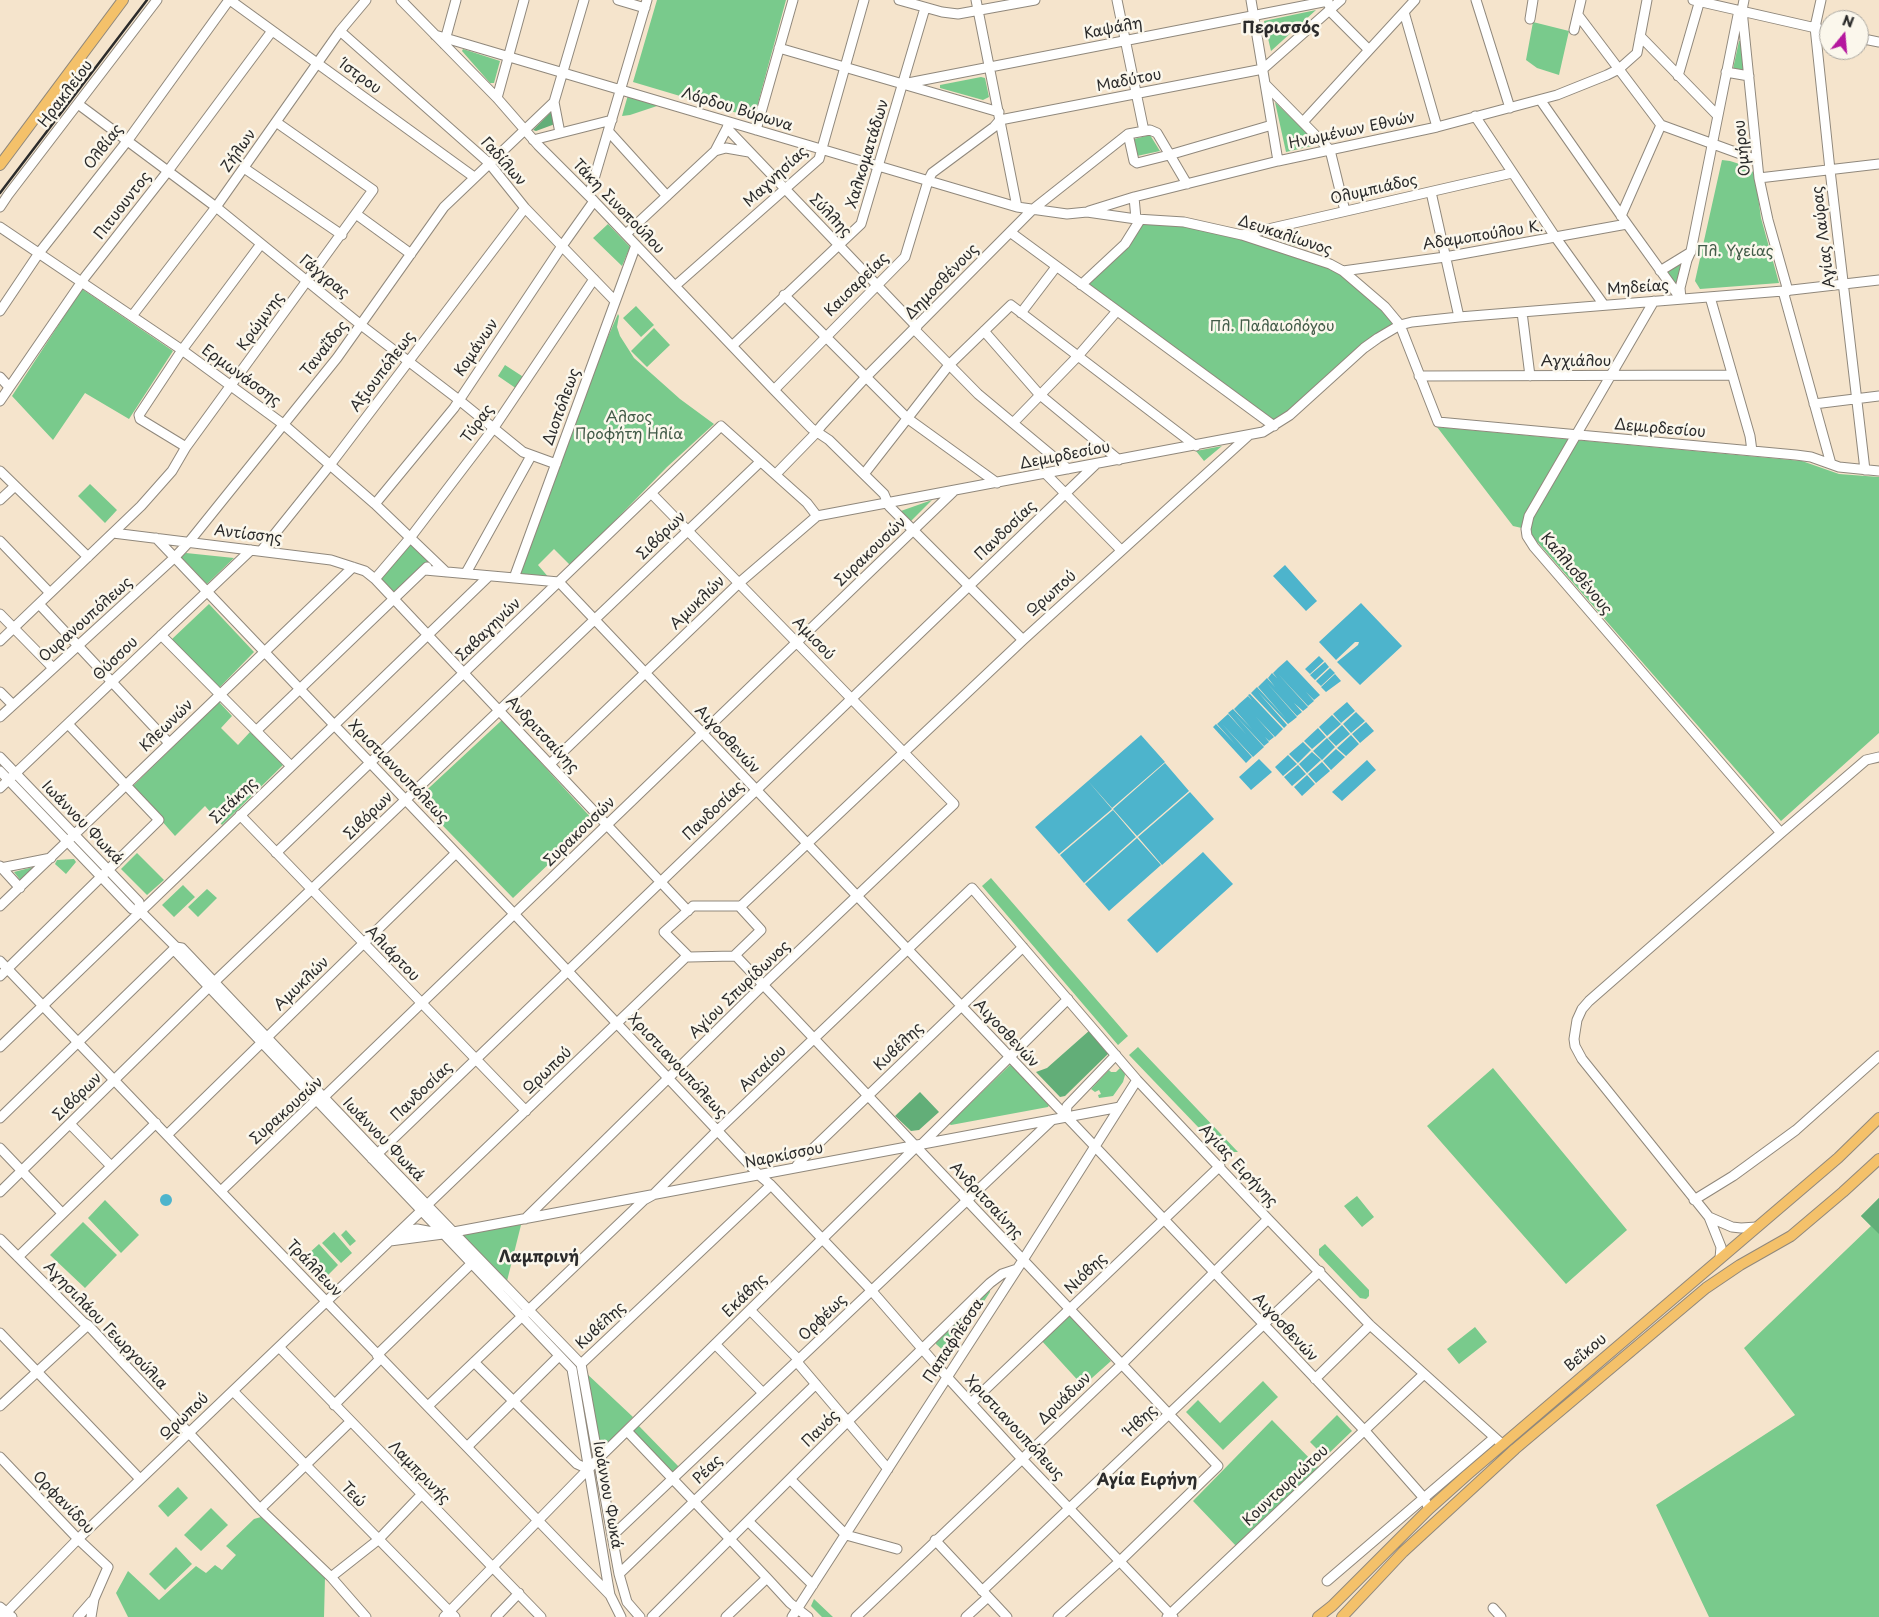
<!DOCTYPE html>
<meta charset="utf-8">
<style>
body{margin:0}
#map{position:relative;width:1879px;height:1617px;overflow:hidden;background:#f5e4cc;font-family:"Playpen Sans",sans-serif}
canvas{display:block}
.north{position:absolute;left:1819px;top:10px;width:50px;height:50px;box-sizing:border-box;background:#fbf7ec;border:1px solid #a8a59f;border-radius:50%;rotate:17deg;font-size:14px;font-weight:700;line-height:20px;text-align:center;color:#2b2b2b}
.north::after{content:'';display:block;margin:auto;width:18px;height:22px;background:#b5179e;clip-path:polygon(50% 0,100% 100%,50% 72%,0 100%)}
</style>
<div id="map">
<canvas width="1879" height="1617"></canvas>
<div class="north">N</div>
</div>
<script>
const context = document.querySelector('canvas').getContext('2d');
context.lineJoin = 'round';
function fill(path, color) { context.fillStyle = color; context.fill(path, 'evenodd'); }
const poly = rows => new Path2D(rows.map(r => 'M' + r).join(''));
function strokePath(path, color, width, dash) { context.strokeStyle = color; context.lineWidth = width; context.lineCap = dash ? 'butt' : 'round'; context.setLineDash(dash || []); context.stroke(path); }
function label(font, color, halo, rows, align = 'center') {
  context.font = font + ' "Playpen Sans",sans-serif'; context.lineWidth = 5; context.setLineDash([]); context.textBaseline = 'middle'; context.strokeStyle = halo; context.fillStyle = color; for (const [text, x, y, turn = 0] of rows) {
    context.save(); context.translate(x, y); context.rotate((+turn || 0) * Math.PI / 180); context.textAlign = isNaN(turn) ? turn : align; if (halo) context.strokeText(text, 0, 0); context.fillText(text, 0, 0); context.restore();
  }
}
fill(poly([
 [657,0,786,0,754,118,633,82],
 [1316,10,1271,51,1264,21],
 [1533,22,1569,31,1559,75,1537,68,1526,60],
 [1739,41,1742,41,1745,71,1733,69],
 [463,49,500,61,494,83,490,83,462,51],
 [981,77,985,78,989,97,983,100,940,88,940,85],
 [628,95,660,105,630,115,622,116],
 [1275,102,1317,143,1316,145,1286,152],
 [1150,135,1160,151,1137,156,1134,139],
 [1722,160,1730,161,1749,167,1755,175,1761,218,1779,283,1700,289,1695,281],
 [1140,220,1184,222,1330,264,1400,325,1389,331,1274,426,1081,285,1125,244],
 [608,224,630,247,622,266,593,238],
 [1294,230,1295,246,1271,237,1270,234],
 [1682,260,1678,289,1666,273,1667,270],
 [82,289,173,351,129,419,85,393,53,440,12,396],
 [636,306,654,325,641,337,623,318],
 [618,314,619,316,617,327,620,336,634,358,680,399,714,424,667,467,571,566,554,549,538,565,550,579,517,576,577,407],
 [654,328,670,345,647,367,631,351],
 [505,365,525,378,517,389,498,376],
 [1437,427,1802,461,1839,474,1879,477,1879,733,1781,821,1526,529,1513,526],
 [1222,446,1204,461,1196,451],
 [90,484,117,510,105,523,78,496],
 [932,500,909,523,898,512],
 [409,543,430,560,393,595,378,579],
 [186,553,234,558,207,584,181,557],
 [209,604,254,652,219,688,171,640],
 [219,702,232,716,221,728,238,745,250,732,283,765,222,825,205,806,175,836,132,787],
 [502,720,594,821,513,898,417,799],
 [137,853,164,880,147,895,121,869],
 [74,859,76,862,66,874,55,864,57,860],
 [37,866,21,881,14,872],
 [991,878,1128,1036,1118,1045,982,886],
 [183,885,195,897,174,917,162,905],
 [207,889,217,898,198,917,188,907],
 [1138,1047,1238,1152,1222,1152,1129,1055],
 [1010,1065,1014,1067,1049,1105,1048,1107,951,1125,949,1124],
 [1120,1068,1124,1070,1125,1075,1123,1082,1113,1096,1099,1098,1098,1095,1101,1094,1099,1090,1095,1092,1091,1089,1109,1070,1111,1072,1116,1072],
 [1493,1068,1627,1230,1566,1284,1427,1126],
 [1357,1196,1374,1217,1362,1227,1344,1206],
 [1879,1198,1879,1617,1709,1617,1656,1505,1795,1415,1744,1348,1871,1226,1861,1216],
 [105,1200,139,1235,121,1253,88,1218],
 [522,1221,506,1285,456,1233],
 [83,1222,117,1255,85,1288,50,1255],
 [346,1230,356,1241,350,1246,341,1235],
 [334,1232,352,1253,341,1263,322,1243],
 [319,1244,338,1265,327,1276,307,1255],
 [1325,1244,1369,1290,1369,1296,1366,1299,1360,1298,1319,1255,1319,1249],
 [988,1290,990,1290,990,1292,949,1355,947,1354,936,1344,936,1342],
 [1069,1315,1111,1361,1083,1386,1041,1340],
 [1475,1327,1487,1342,1459,1364,1447,1349],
 [585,1372,633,1417,601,1450],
 [1263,1381,1278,1397,1223,1450,1186,1412,1198,1400,1220,1423],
 [1337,1415,1352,1431,1325,1457,1310,1442],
 [1272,1420,1318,1467,1237,1547,1193,1501],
 [638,1425,679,1467,670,1475,630,1432],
 [178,1487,188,1498,168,1517,158,1506],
 [211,1508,228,1525,201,1551,184,1535],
 [261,1517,325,1577,324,1617,128,1617,116,1593,128,1571,159,1600,196,1566,206,1573,215,1565,222,1570,236,1555,226,1546,254,1519],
 [176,1547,192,1564,165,1590,149,1574],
 [814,1599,833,1617,822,1617,811,1606]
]), '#79ca8c');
fill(poly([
 [551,112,555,124,536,131,533,130],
 [1090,1030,1109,1053,1065,1096,1060,1097,1036,1072,1047,1068],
 [920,1092,939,1112,919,1130,911,1131,895,1116],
 [1879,1198,1879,1234,1861,1216]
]), '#62ae78');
fill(poly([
 [1285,565,1317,601,1306,611,1273,576],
 [1361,603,1402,646,1360,685,1337,662,1358,645,1359,642,1355,642,1336,660,1319,642],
 [1319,656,1324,661,1310,674,1305,669],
 [1287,660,1320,695,1314,700,1306,692,1314,701,1308,706,1278,674,1308,707,1303,711,1294,703,1302,712,1297,716,1267,683,1297,717,1292,721,1262,688,1292,721,1288,724,1258,692,1287,725,1284,728,1251,693,1253,691,1283,724,1253,691,1257,687,1287,720,1258,687,1262,683,1292,716,1262,683,1267,678,1275,687,1268,678,1272,673,1277,678,1273,673,1278,668,1308,701,1278,668],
 [1325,662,1329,667,1315,680,1310,675],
 [1330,668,1335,673,1321,686,1316,681],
 [1335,674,1341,681,1326,692,1321,687],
 [1250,694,1283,729,1275,737,1256,717,1274,737,1269,741,1265,737,1269,742,1264,746,1234,714,1264,747,1253,757,1222,724,1252,757,1246,763,1213,727,1216,724,1235,744,1217,724,1228,714,1246,734,1228,713,1233,709,1252,729,1234,709,1239,704,1269,737,1239,704,1248,696,1252,700,1248,695],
 [1347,702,1355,711,1341,723,1333,714],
 [1356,712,1365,721,1351,733,1343,724],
 [1332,715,1341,724,1327,736,1319,727],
 [1366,722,1374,731,1360,743,1352,734],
 [1342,725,1350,734,1336,746,1328,738],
 [1318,728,1326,737,1312,749,1304,741],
 [1141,735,1165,762,1112,808,1088,781],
 [1351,735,1359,744,1346,756,1337,748],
 [1327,738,1335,747,1322,760,1313,751],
 [1303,742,1311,750,1298,763,1289,754],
 [1336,749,1345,757,1331,770,1323,761],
 [1312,752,1321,760,1307,773,1299,764],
 [1288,755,1297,764,1283,776,1275,767],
 [1259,759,1272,772,1251,790,1239,777],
 [1367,760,1376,770,1342,801,1332,792],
 [1322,762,1330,771,1316,783,1308,774],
 [1165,763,1189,791,1137,836,1113,809],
 [1298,765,1306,774,1292,786,1284,777],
 [1307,775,1315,784,1302,796,1294,787],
 [1088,781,1112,809,1059,854,1035,827],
 [1190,792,1214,819,1162,865,1138,837],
 [1113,810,1136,837,1084,883,1060,855],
 [1137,838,1161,865,1109,911,1085,884],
 [1203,852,1233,884,1157,953,1127,920],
 '160 1200a6 6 0 1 1 12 0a6 6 0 1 1-12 0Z'
]), '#4db4cc');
const minor = poly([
 [230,0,474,177],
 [401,0,497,98,538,145,594,201,774,390,811,428,829,440,884,494,889,506,1023,640],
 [618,0,645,8],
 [899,0,942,12,958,14,1035,0],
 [976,0,1017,207],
 [1117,0,1144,131],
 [1251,0,1278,161],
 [1476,0,1510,108],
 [1693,0,1829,31],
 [1744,0,1742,10,1759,178,1768,220,1788,291],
 [1821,0,1815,27,1830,170,1865,470],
 [1329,5,1332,13,1369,50],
 [1404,12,1437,127],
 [1578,15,1661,125,1757,160],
 [1530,19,1533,0],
 [1574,30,1581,0],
 [340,31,489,163,525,208,615,301],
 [435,35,1017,207,1067,214,1087,212,1136,219,1184,222,1242,235,1330,264,1343,271,1385,307,1400,325,1438,422,1796,455,1811,457,1839,467,1879,471],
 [1640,36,1718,116],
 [1859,38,1879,42],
 [444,44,456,0],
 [779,48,999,112],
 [1263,69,1341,0],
 [1726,72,1749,76],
 [1678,76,1700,0],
 [903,84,1328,1],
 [1266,85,1330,150,1345,211],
 [497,98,524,0],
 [1541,101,1627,224,1681,299],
 [78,104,216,207,361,325,459,400,523,452,556,464],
 [1475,116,1556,238,1604,305],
 [1000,120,1263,69],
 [729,122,727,128,917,327],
 [1303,122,1415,0],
 [756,130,793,0],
 [609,132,667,196],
 [560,133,554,102,584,0],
 [1128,134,1134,161,1137,163,1169,155,1272,125],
 [533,140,612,120],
 [715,151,726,148,749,152],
 [244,168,342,235],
 [1759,178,1879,164],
 [1431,192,1459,317],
 [589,196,647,0],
 [1134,197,1136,219],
 [0,207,8,195,157,0],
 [1089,211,1134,197,1278,161,1437,127,1557,95,1607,75,1619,69,1637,53,1647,0],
 [356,214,411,254],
 [1621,216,1661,125],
 [0,227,182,350,283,424,375,504,446,572],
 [1010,232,1274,426],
 [626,234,715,151,727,128],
 [1242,235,1512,173],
 [1343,271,1445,257,1627,224],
 [1660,271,1691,252],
 [1081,285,1125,244,1140,220],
 [675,286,819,159,864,0],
 [1783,291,1831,464],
 [784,295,907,418,997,483],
 [1710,297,1750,436,1752,451],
 [1681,299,1680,288,1687,260,1691,251,1739,10],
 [1654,301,1529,516,1526,529,1527,536,1534,547,1781,833],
 [0,311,39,253,128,140,229,0],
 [1522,312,1530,376],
 [1021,313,1056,267],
 [132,316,216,207,340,31,366,0],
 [915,330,978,394,1068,469],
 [984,331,1039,394,1119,460],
 [732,346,861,224,925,8],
 [1419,376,1731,375],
 [0,377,9,387],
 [774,390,905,257,928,181,932,173,994,127,1000,120],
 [0,401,85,277,168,171,272,31],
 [1814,404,1879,396],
 [1013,423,1078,356,1117,311],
 [186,447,140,419,139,415,182,350,261,244],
 [0,471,88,557],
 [1045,473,1121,550],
 [776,474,814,435,822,425,866,377,1032,210,1128,134,1150,130,1157,133,1187,184],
 [864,474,949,365,1011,305,1196,446],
 [0,500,15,486],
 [375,504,454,408,562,246,594,201],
 [113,533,331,560,365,571,375,579,688,911],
 [156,538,519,919,759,1175,771,1185,871,1290,938,1367,1022,1459,1173,1617],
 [0,541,50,593],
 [261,551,330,465,525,208],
 [425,570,559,582,1365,1431,1424,1498,1429,1509],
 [466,573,531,456],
 [514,578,636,245],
 [375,579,410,538,493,429,594,279],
 [39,604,169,743],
 [0,614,53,668],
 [161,635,291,766],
 [0,641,141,506,172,471,186,447,373,190,276,122],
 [0,692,13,705],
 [0,717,174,558,189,542,337,358,444,207,554,102],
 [256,731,427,567],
 [0,757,139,902,140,911],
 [550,764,739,583,817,516,1263,432,1290,415,1364,348,1378,338,1400,325,1412,322,1459,317,1783,291,1879,280],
 [0,771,132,909,140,911,176,947,182,948,371,1147,581,1364,619,1574,627,1602,640,1617],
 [0,788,251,550],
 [240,815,526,1111],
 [276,853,721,426,807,503,817,516],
 [0,866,20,888],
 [0,868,51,858],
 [0,906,353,567],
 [693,906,739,906,761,930,734,956,689,957,664,932,693,906],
 [740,907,1023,640,1248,436],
 [176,947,176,952,209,987,572,1369,608,1584,610,1595,621,1617],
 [735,955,1218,1466,1120,1561,1058,1617],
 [0,961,322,1297,610,1595],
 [0,976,159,820,68,724],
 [0,1047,489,576],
 [1066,1117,1067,1106,1116,1055],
 [0,1118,176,947],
 [70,1124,111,1166],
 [167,1135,456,853],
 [0,1148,62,1213],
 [372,1159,1095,465],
 [795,1168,802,1159,1023,947],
 [221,1191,316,1100,326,1095,955,490],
 [0,1192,209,987,760,462],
 [1694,1200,1733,1176,1796,1130,1879,1056],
 [427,1205,687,956],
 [1709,1217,1732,1227,1741,1228,1757,1227],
 [525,1219,763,985,954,804,651,493],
 [400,1232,417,1229,438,1233],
 [0,1239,83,1322,88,1325,260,1509,331,1577,366,1617],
 [390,1241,443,1234,1120,1107],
 [18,1257,156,1123],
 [1720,1258,1721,1247,1709,1217,1582,1059,1575,1046,1574,1039,1577,1020,1582,1009,1589,1001,1781,833,1866,760,1879,757],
 [750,1310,799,1360],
 [0,1333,140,1479],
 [715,1344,763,1393],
 [279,1347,541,1617],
 [377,1355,471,1264],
 [474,1362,577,1464,588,1469],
 [797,1362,888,1469],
 [581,1364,771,1185],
 [1315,1379,1370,1325],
 [233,1391,455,1617],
 [971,1403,1220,1166],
 [334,1405,381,1358],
 [0,1406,88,1325],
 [428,1406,644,1200,653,1195,718,1130,972,888,1137,1080,1268,1219,1370,1325,1502,1444],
 [627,1431,767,1578,790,1603,808,1617],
 [467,1447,559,1356],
 [0,1457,78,1539,108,1567,94,1599,91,1617],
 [791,1480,846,1535,897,1549],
 [260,1509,350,1422],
 [748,1521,813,1585],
 [612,1536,1052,1120],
 [935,1540,1007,1617],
 [619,1574,816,1384],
 [331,1577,378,1540,421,1495],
 [1327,1581,1494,1438],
 [982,1591,1320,1271],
 [0,1607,12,1617],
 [1493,1608,1501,1617],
 [2,1617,78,1539,421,1211],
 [78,1617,92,1601],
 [444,1617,601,1456,916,1147,922,1144,1068,999],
 [496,1617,519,1593],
 [652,1617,847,1422,990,1283,1002,1274,1017,1269],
 [726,1617,767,1578],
 [792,1617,1023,1260,1137,1080],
 [856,1617,1122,1364,1268,1219],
 [966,1617,988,1597],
 [1167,1617,1424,1374]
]);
const major = poly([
 [0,165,123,0],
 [1318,1617,1332,1606,1429,1509,1467,1475,1838,1158,1879,1118],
 [1342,1617,1403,1552,1515,1449,1706,1288,1740,1265,1791,1236,1843,1192,1879,1159]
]);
strokePath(minor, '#90887c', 11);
strokePath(major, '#90887c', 12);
strokePath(minor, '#fff', 9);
strokePath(major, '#f4c16a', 10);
strokePath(poly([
 [0,193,147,0]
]), '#2b2b2b', 2.5);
label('15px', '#2b2b2b', '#fbf7ec', [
 ["Καψάλη",1113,29,-11],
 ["Ίστρου",360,77,36],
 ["Μαδύτου",1129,81,-11],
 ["Ηρακλείου",66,94,-53],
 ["Λόρδου Βύρωνα",737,110,17],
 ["Ηνωμένων Εθνών",1352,131,-12],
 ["Ολβίας",104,147,-52],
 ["Ομήρου",1743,148,-96],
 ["Ζήλων",239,151,-55],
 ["Χαλκοματάδων",868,154,-73],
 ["Γαδίλων",503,162,48],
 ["Μαγνησίας",776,177,-43],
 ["Ολυμπιάδος",1374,190,-13],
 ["Πιτυουντος",123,206,-52],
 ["Τάκη Σινοπούλου",618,207,46],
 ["Σύλλης",830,216,46],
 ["Δευκαλίωνος",1285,236,18],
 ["Αδαμοπούλου Κ.",1483,236,-9],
 ["Αγίας Λαύρας",1824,237,-97],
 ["Γάγγρας",324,277,39],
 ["Δημοσθένους",942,282,-46],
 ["Καισαρείας",857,285,-45],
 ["Μηδείας",1638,288,-4],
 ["Κρώμνης",261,322,-54],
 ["Κομάνων",477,348,-56],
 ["Ταναΐδος",325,349,-52],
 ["Αγχιάλου",1576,362],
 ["Αξιουπόλεως",383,372,-53],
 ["Ερμωνάσσης",241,376,36],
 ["Διοπόλεως",562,407,-70],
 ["Τύρας",478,424,-54],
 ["Δεμιρδεσίου",1660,429,5],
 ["Δεμιρδεσίου",1065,456,-11],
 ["Πανδοσίας",1006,531,-44],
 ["Αντίσσης",248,535,7],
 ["Σιβόρων",662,536,-44],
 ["Συρακουσών",871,552,-44],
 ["Καλλισθένους",1576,574,50],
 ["Ωρωπού",1052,594,-42],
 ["Αμυκλών",698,603,-44],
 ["Ουρανουπόλεως",86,620,-42],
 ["Σαβαγηνών",489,630,-44],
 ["Αμισού",813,639,46],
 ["Θύσσου",116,659,-44],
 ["Κλεωνών",167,726,-44],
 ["Ανδριτσαίνης",542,735,47],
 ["Αιγοσθενών",727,740,47],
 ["Χριστιανουπόλεως",398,772,46],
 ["Σιτάκης",234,801,-44],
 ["Πανδοσίας",714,811,-44],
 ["Σιβόρων",369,816,-44],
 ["Ιωάννου Φωκά",82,823,46],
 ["Συρακουσών",580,832,-44],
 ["Αλιάρτου",392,954,46],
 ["Αμυκλών",302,984,-44],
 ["Αγίου Σπυρίδωνος",740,990,-44],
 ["Αιγοσθενών",1006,1034,47],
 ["Κυβέλης",899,1047,-44],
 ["Χριστιανουπόλεως",677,1066,47],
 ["Ανταίου",763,1069,-44],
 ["Ωρωπού",548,1071,-44],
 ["Πανδοσίας",422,1092,-44],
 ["Σιβόρων",78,1097,-44],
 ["Συρακουσών",287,1111,-42],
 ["Ιωάννου Φωκά",383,1140,46],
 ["Ναρκίσσου",784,1156,-11],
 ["Αγίας Ειρήνης",1238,1166,47],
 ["Ανδριτσαίνης",986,1201,47],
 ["Τράλλεων",314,1269,46],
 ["Νιόβης",1086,1274,-44],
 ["Εκάβης",745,1296,-44],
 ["Ορφέως",823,1318,-44],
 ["Αγησιλάου Γεωργούλια",105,1326,46],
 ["Κυβέλης",601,1326,-43],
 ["Αιγοσθενών",1285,1328,47],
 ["Παπαφλέσσα",954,1341,-57],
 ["Βεΐκου",1586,1353,-40],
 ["Δρυάδων",1065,1399,-44],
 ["Ωρωπού",185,1417,-44],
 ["Ήβης",1141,1421,-44],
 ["Χριστιανουπόλεως",1014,1428,47],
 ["Πανός",821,1429,-45],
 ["Ρέας",708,1470,-44],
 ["Λαμπρινής",419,1473,46],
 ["Κουντουριώτου",1286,1486,-43],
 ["Τεώ",353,1495,46],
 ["Ιωάννου Φωκά",607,1495,80],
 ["Ορφανίδου",63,1503,46]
]);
label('15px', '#425b48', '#fbf7ec', [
 ["Πλ. Υγείας",1735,252],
 ["Πλ. Παλαιολόγου",1272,327],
 ["Αλσος",629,418],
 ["Προφήτη Ηλία",629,435]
]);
label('bold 16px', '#2b2b2b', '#fbf7ec', [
 ["Περισσός",1281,29],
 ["Λαμπρινή",539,1258],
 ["Αγία Ειρήνη",1147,1481]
]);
</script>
